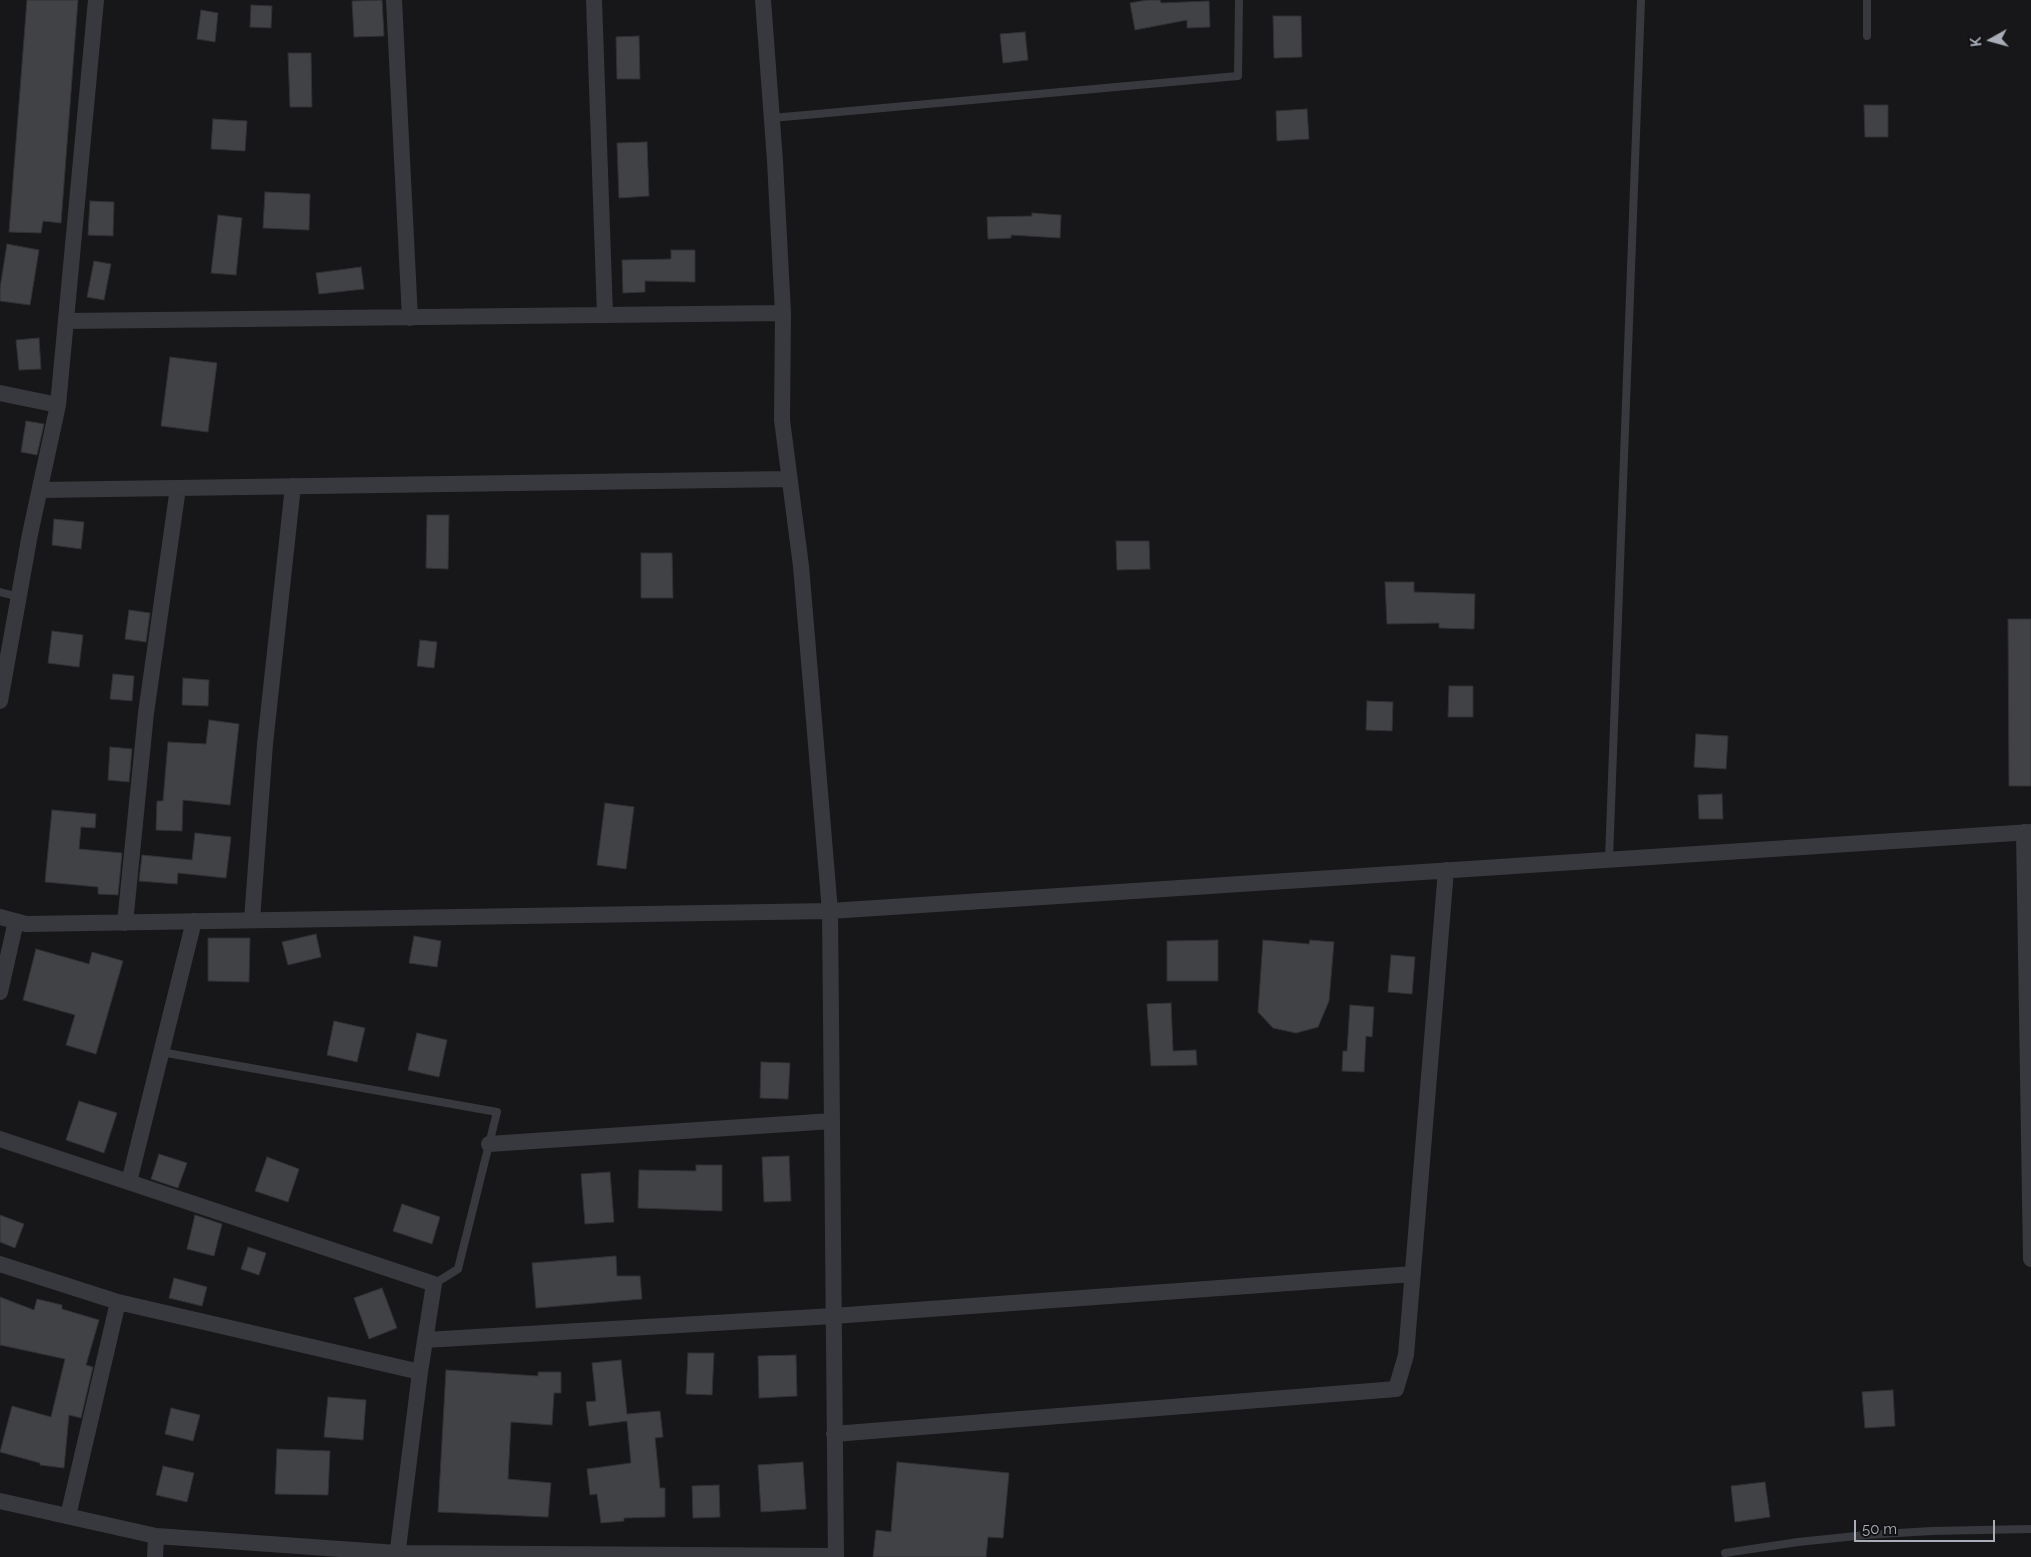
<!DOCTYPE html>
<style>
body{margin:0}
#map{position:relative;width:2031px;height:1557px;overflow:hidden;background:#171719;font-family:Raleway,sans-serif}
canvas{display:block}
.north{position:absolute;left:1966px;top:15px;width:50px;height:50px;-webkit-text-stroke:4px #121214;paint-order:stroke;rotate:263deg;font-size:14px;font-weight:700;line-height:20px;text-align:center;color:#aaaeb8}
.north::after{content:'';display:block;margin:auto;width:18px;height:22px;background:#aaaeb8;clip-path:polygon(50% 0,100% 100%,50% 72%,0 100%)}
.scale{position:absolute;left:1854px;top:1520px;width:141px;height:22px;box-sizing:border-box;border:2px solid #aaaeb8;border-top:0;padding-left:6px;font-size:15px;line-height:18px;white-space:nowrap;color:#aaaeb8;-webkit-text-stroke:4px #121214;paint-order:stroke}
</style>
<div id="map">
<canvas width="2031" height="1557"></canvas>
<div class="north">K</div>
<div class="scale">50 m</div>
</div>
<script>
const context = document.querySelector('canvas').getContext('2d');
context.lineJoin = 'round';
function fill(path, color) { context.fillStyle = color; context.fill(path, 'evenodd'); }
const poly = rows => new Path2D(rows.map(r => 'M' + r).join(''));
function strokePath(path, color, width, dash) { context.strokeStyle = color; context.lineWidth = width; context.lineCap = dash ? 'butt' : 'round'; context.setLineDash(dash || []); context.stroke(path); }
const building = poly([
 [27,0,78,0,61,223,43,221,41,233,9,232,27,0],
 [382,0,384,36,354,37,352,1,382,0],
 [1147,0,1160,0,1161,3,1209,1,1210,27,1187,28,1187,20,1135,30,1130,3,1147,0],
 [251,5,272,6,271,28,250,27,251,5],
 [201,10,218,13,215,42,197,39,201,10],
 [1273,16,1301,16,1302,57,1274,58,1273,16],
 [1025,32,1028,60,1003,63,1000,34,1025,32],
 [639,36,640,79,617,79,616,37,639,36],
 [288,53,311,53,312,107,290,107,288,53],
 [1864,105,1888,105,1888,137,1865,137,1864,105],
 [1307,109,1309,139,1277,141,1276,111,1307,109],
 [213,119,247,121,245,151,211,149,213,119],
 [647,142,649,196,619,198,617,143,647,142],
 [265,192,310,194,309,230,263,228,265,192],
 [90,201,114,202,113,236,88,235,90,201],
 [1032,213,1061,215,1060,238,1011,235,1011,238,988,239,987,217,1032,216,1032,213],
 [218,215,242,218,236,275,211,273,218,215],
 [7,244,39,250,30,305,0,301,0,288,7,244],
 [671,250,695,250,695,282,645,281,645,292,623,293,622,260,671,259,671,250],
 [94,261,111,264,104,300,87,297,94,261],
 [361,267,364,289,319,294,316,273,361,267],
 [39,338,41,369,19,370,16,340,39,338],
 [170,357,217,363,208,432,161,426,170,357],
 [26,421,44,424,37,455,21,452,26,421],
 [427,515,449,515,448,569,426,568,427,515],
 [54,519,84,522,81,549,52,545,54,519],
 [1116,541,1149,541,1150,569,1117,570,1116,541],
 [641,553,672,553,673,598,641,598,641,553],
 [1385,582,1414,582,1414,592,1475,594,1474,629,1439,628,1439,623,1387,624,1385,582],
 [129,610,150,613,146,642,125,639,129,610],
 [2008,619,2031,619,2031,786,2009,786,2008,619],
 [52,631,83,635,79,667,48,663,52,631],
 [420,640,437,642,434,668,417,666,420,640],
 [113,674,134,676,132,701,110,699,113,674],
 [183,678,209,680,208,706,182,705,183,678],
 [1449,686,1473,686,1473,717,1448,717,1449,686],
 [1367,701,1393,702,1392,731,1366,730,1367,701],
 [209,720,239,724,230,805,183,800,182,831,156,830,157,801,163,801,168,742,206,744,209,720],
 [1696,734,1728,736,1726,769,1694,767,1696,734],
 [110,747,132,749,129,782,108,780,110,747],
 [1722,794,1723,819,1699,819,1698,795,1722,794],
 [605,803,634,807,626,869,597,865,605,803],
 [52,810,96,814,95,828,81,827,79,849,122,853,118,895,98,894,98,887,45,882,52,810],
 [195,833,231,837,226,878,178,873,177,884,139,881,142,855,192,860,195,833],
 [316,934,321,957,288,965,282,942,316,934],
 [414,936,441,941,437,967,409,963,414,936],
 [208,938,250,938,249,982,208,981,208,938],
 [1218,940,1218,981,1167,981,1167,941,1218,940],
 [1263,940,1309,944,1310,940,1334,942,1329,1001,1318,1027,1296,1033,1273,1028,1258,1012,1263,940],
 [36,949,89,964,92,952,123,961,96,1054,66,1045,75,1015,23,1000,36,949],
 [1391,955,1415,957,1412,994,1388,992,1391,955],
 [1171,1003,1173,1051,1196,1050,1197,1065,1151,1066,1147,1004,1171,1003],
 [1350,1005,1374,1007,1372,1037,1366,1036,1364,1072,1342,1071,1343,1051,1347,1051,1350,1005],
 [334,1021,365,1028,357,1062,327,1055,334,1021],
 [417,1033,447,1040,439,1077,408,1070,417,1033],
 [761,1062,790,1063,788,1099,760,1098,761,1062],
 [79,1101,117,1113,104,1153,66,1140,79,1101],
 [159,1154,187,1163,178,1188,151,1179,159,1154],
 [789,1156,791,1201,764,1202,762,1157,789,1156],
 [267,1157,299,1169,288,1202,255,1191,267,1157],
 [696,1165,722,1165,722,1211,638,1208,639,1170,696,1171,696,1165],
 [610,1172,614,1222,585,1224,581,1174,610,1172],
 [402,1204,440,1217,432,1244,393,1231,402,1204],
 [0,1215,24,1224,15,1248,0,1242,0,1215],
 [195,1215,222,1224,214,1256,187,1249,195,1215],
 [248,1247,266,1253,259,1275,241,1269,248,1247],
 [616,1256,617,1276,640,1276,642,1299,536,1308,532,1263,616,1256],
 [174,1278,207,1287,202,1306,169,1298,174,1278],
 [382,1288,397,1328,369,1339,354,1298,382,1288],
 [0,1297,34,1310,37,1299,62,1305,62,1309,99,1320,86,1365,93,1367,81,1418,69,1415,64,1468,40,1465,40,1463,0,1452,12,1406,51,1417,65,1359,0,1345,0,1297],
 [688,1353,714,1353,712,1395,686,1394,688,1353],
 [796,1355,797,1396,759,1398,758,1356,796,1355],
 [621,1360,627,1414,660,1411,663,1437,655,1438,660,1488,665,1488,665,1517,624,1518,624,1521,601,1523,597,1494,590,1495,587,1469,631,1463,627,1421,589,1426,586,1402,596,1401,592,1363,621,1360],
 [446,1370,538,1376,538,1372,561,1372,561,1393,554,1393,552,1425,511,1422,508,1479,551,1483,548,1517,438,1512,446,1370],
 [1893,1390,1895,1426,1865,1428,1862,1392,1893,1390],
 [328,1397,366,1400,363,1440,324,1437,328,1397],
 [171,1408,200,1415,193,1441,165,1434,171,1408],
 [277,1449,330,1451,328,1495,275,1494,277,1449],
 [803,1462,806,1509,761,1512,758,1465,803,1462],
 [897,1462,1009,1473,1003,1538,988,1537,986,1557,873,1557,876,1530,891,1532,897,1462],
 [163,1466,194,1473,187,1502,156,1495,163,1466],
 [1765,1482,1770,1517,1735,1522,1731,1486,1765,1482],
 [719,1485,720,1517,693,1518,692,1486,719,1485]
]);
fill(building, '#414246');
strokePath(building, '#313135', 1);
strokePath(poly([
 [1867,36,1867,0],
 [772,118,1238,76,1239,0],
 [0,592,19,597],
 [1609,859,1641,0],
 [161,1052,497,1112,458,1269,434,1284],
 [1725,1553,1798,1542,1866,1535,1931,1531,2031,1529]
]), '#38393e', 8);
strokePath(poly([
 [394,0,410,318],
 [594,0,605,315],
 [763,0,775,161,783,313,782,420,801,566,830,911,836,1557],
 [66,321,783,313],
 [0,393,58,405],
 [40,490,789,479],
 [0,701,30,534,58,405,96,0],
 [2024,832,2031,1259],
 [0,917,26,924,830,911,2031,832],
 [252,920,265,744,293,486],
 [125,923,146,713,178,488],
 [0,992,16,921],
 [0,1139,434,1284,420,1372,397,1557],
 [489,1144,832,1121],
 [129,1182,194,921],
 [0,1264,118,1302,420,1372],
 [425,1340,833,1316,1413,1274],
 [834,1434,1396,1389,1406,1355,1446,870],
 [0,1501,156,1536,397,1553,836,1556],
 [68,1516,118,1302],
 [155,1557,156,1536]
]), '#38393e', 16);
</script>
